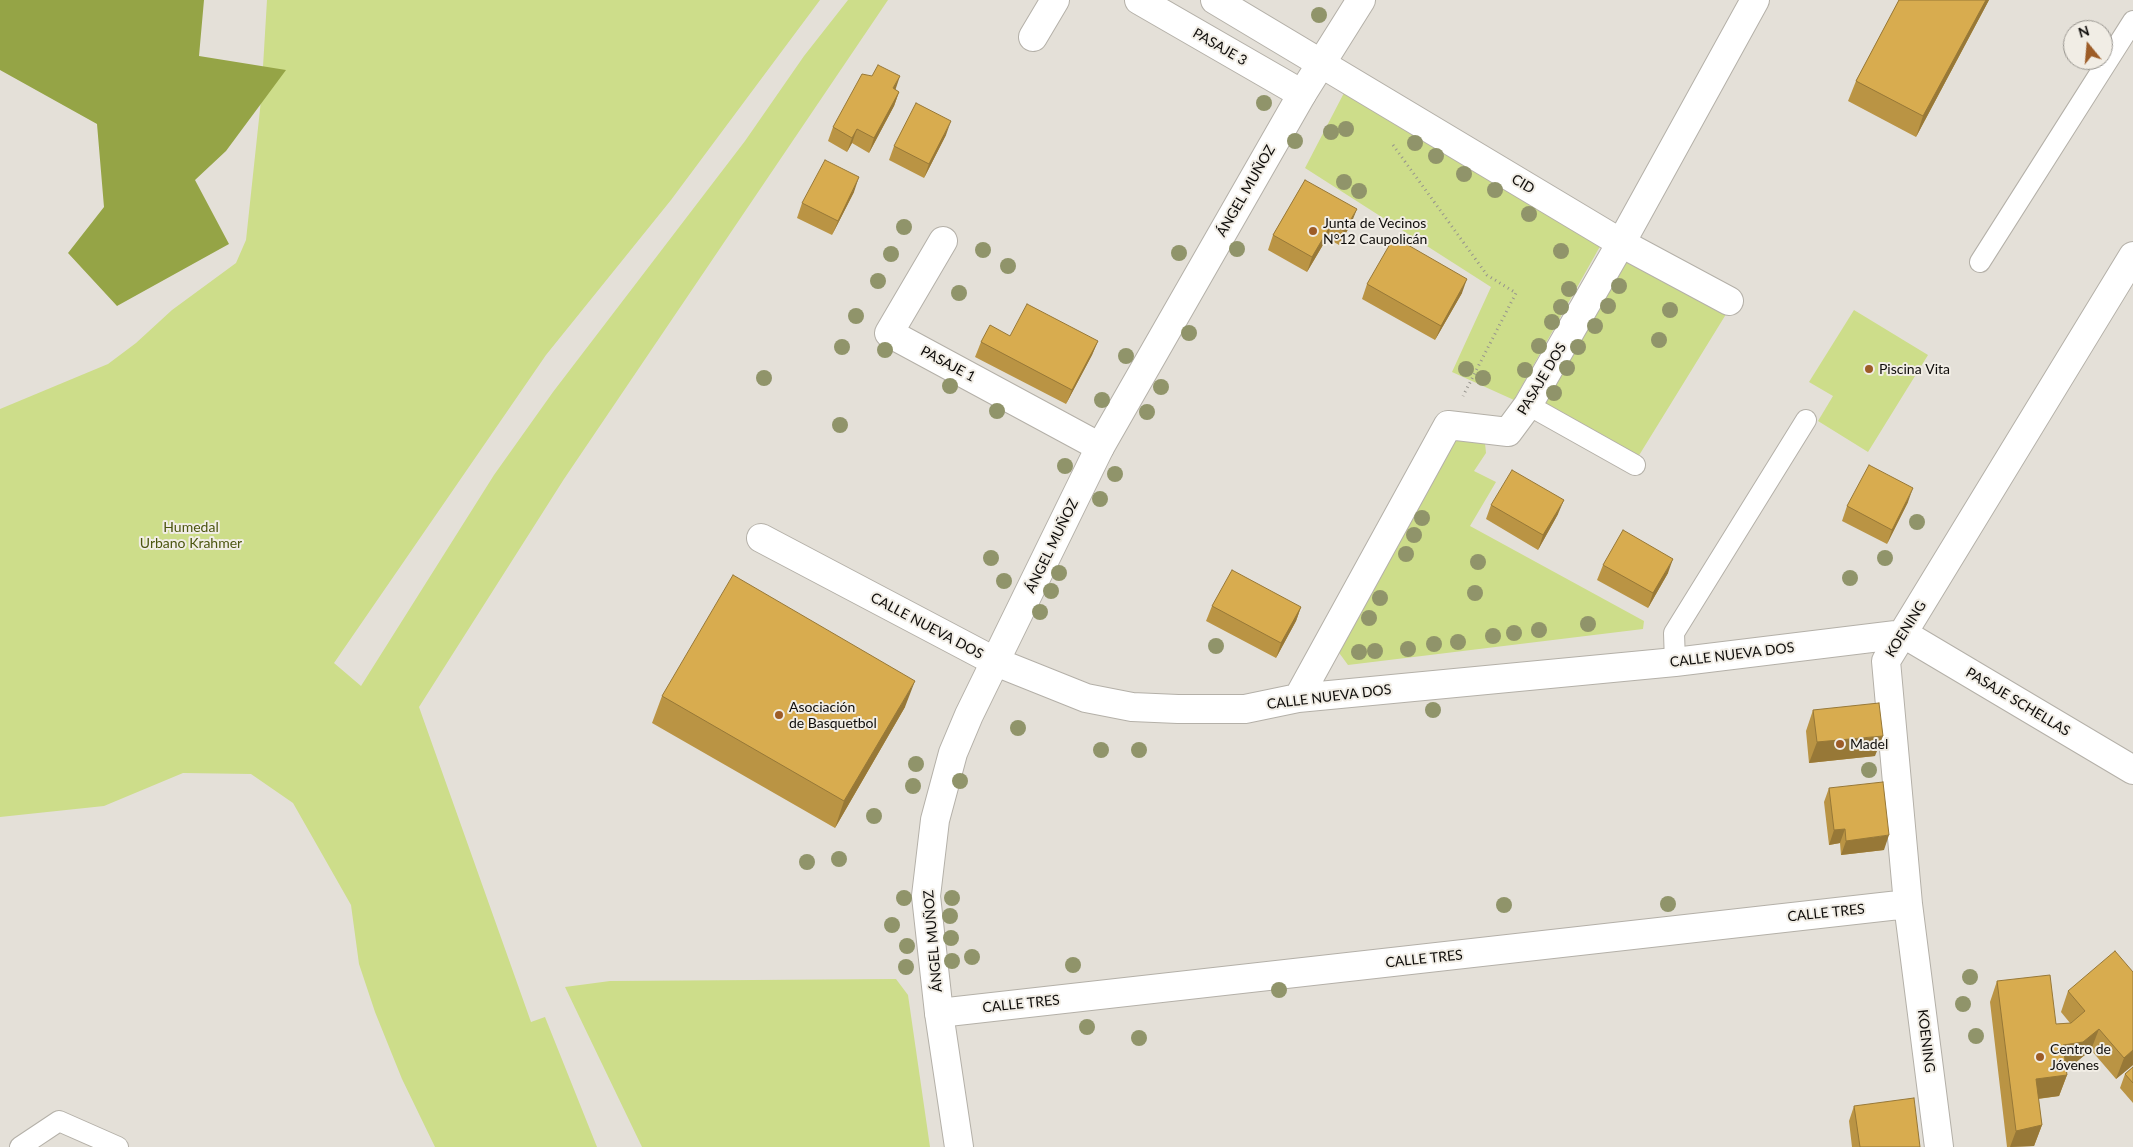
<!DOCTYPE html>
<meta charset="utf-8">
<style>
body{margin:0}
#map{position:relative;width:2133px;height:1147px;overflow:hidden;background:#e4e0d8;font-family:Lato,sans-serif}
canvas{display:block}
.north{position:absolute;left:2063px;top:20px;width:50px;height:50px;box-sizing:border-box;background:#f1ede5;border:1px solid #96938d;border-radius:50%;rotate:343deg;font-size:14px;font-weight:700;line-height:20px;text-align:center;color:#0e0c0a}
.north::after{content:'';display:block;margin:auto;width:18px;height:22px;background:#9d5c27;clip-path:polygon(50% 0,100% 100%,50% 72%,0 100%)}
</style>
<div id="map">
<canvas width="2133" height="1147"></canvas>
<div class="north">N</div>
</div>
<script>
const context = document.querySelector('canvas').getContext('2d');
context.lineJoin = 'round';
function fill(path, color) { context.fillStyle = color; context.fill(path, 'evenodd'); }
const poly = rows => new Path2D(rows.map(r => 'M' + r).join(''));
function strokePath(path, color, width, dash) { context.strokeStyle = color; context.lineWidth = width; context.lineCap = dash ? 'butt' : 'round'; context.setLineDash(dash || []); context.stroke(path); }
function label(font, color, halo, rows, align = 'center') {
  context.font = font + ' Lato,sans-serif'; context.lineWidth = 4; context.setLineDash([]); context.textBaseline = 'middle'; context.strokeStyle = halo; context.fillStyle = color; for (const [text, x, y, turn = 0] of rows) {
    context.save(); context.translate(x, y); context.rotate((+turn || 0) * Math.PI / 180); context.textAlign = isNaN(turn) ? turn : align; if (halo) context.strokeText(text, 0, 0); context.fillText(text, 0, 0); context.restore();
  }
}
fill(poly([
 [267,0,820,0,671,200,546,355,334,663,361,686,494,475,553,392,745,141,804,56,848,0,888,0,564,479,419,707,531,1022,545,1017,597,1147,435,1147,402,1079,375,1012,359,964,351,905,293,803,251,774,183,773,104,806,0,817,0,409,108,364,136,343,172,310,236,263,246,240,261,100],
 [1345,91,1603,241,1514,400,1452,372,1491,287,1305,168],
 [1627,256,1728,311,1638,457,1541,401],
 [1854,310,1928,355,1868,452,1818,421,1833,396,1809,382],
 [1463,436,1485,443,1486,453,1474,471,1496,482,1470,526,1644,621,1643,629,1348,665,1337,650,1451,440],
 [896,979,908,995,930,1147,642,1147,565,987,610,981]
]), '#cddd8a');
fill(poly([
 [0,0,204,0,199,56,286,70,226,151,195,180,229,244,117,306,68,253,104,207,97,124,0,70]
]), '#95a446');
const service = poly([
 [1980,262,2133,21],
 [1528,405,1635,465],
 [1675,662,1674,633,1806,420],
 [20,1147,59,1121,118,1147]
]);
const minor = poly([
 [1139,0,1302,94],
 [1215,0,1621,243,1729,301],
 [1033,37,1055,0],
 [943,241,889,333,1100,447],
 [761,538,996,662,1086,698,1132,707,1178,709,1245,709,1298,698,1675,662,1904,634,2133,770],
 [1298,698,1448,425,1508,432,1528,405,1621,243,1755,0],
 [939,1013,1908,904],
 [1939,1147,1908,904,1886,661,2133,256]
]);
const tertiary = poly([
 [959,1147,939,1013,926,896,935,820,953,753,969,715,1100,447,1302,94,1361,0]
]);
strokePath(service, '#b4b0a8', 22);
strokePath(minor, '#b4b0a8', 30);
strokePath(tertiary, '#b4b0a8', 30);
strokePath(poly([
 [1393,145,1487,275,1516,293,1463,396]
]), '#96938d', 3, [1, 4]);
strokePath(service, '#fff', 20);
strokePath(minor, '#fff', 28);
strokePath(tertiary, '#fff', 28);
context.fillStyle = '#90946a';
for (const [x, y] of [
 [1319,15],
 [1264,103],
 [1346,129],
 [1331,132],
 [1295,141],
 [1415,143],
 [1436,156],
 [1464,174],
 [1344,182],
 [1495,190],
 [1359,191],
 [1529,214],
 [904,227],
 [1237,249],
 [983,250],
 [1561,251],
 [1179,253],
 [891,254],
 [1008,266],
 [878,281],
 [1619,286],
 [1569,289],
 [959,293],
 [1608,306],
 [1561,307],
 [1670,310],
 [856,316],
 [1552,322],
 [1595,326],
 [1189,333],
 [1659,340],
 [1539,346],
 [842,347],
 [1578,347],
 [885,350],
 [1126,356],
 [1567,368],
 [1466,369],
 [1525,370],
 [764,378],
 [1483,378],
 [950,386],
 [1161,387],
 [1554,393],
 [1102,400],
 [997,411],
 [1147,412],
 [840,425],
 [1065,466],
 [1115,474],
 [1100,499],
 [1422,518],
 [1917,522],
 [1414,535],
 [1406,554],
 [991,558],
 [1885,558],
 [1478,562],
 [1059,573],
 [1850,578],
 [1004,581],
 [1051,591],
 [1475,593],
 [1380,598],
 [1040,612],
 [1369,618],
 [1588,624],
 [1539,630],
 [1514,633],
 [1493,636],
 [1458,642],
 [1434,644],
 [1216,646],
 [1408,649],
 [1375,651],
 [1359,652],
 [1433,710],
 [1018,728],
 [1101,750],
 [1139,750],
 [916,764],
 [1869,770],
 [960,781],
 [913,786],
 [874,816],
 [839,859],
 [807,862],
 [904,898],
 [952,898],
 [1668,904],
 [1504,905],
 [950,916],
 [892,925],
 [951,938],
 [907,946],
 [972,957],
 [952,961],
 [1073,965],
 [906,967],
 [1970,977],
 [1279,990],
 [1963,1004],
 [1087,1027],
 [1976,1036],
 [1139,1038]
]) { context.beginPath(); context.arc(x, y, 8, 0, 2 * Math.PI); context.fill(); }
fill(poly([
 [1899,0,1989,0,1916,137,1848,101,1856,81],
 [895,89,899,92,894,106,869,153,852,143,847,152,828,141,833,127],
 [946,135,924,178,889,160,894,146],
 [1305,180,1351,224,1339,245,1327,238,1307,272,1268,250,1273,235],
 [854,192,832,235,797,218,802,203],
 [1367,284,1462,293,1435,340,1362,299],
 [1010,336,1098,341,1092,355,1066,404,975,357,981,342],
 [1908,502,1887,544,1842,521,1847,506],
 [1491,505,1558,514,1538,550,1486,519],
 [1603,565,1668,573,1648,608,1597,580],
 [1212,606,1301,607,1296,621,1276,658,1206,621],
 [662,696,905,707,835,828,652,723],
 [1813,710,1875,756,1809,763,1806,731],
 [1829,788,1884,850,1841,855,1840,843,1829,845,1824,802],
 [2133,972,2133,1065,2116,1079,2091,1050,2075,1063,2066,1064,2067,1075,2059,1096,2038,1099,2042,1125,2034,1146,2007,1147,1990,1002,1997,981,2056,1024,2070,1023,2061,1012,2068,991],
 [2133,1067,2133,1103,2120,1088,2125,1074],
 [1854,1106,1920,1147,1852,1147,1849,1121]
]), '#ba9444');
fill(poly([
 [1986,0,1989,0,1916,137,1923,116],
 [900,76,895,91,893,88],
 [899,92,894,106,869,153,874,138],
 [951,121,946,135,924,178,929,164],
 [857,129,852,143,847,152,852,138],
 [859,177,854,192,832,235,838,221],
 [1357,209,1351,224,1339,245,1344,231],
 [1332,223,1327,238,1307,272,1312,257],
 [1467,279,1462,293,1435,340,1441,326],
 [1098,341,1092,355,1066,404,1072,390],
 [1913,488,1908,502,1887,544,1892,530],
 [1564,500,1558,514,1538,550,1543,535],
 [1673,559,1668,573,1648,608,1653,593],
 [1301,607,1296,621,1276,658,1281,643],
 [915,681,905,707,835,828,844,801],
 [1883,736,1875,756,1809,763,1817,742],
 [1845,829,1840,843,1829,845,1834,830],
 [1889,835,1884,850,1841,855,1846,841],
 [2099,1029,2091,1050,2075,1063,2056,1066,2063,1045],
 [2133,1050,2133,1065,2116,1079,2124,1058],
 [2067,1075,2059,1096,2028,1100,2036,1079],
 [2042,1125,2034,1146,2010,1147,2016,1131]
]), '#977837');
const building = poly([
 [1899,0,1986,0,1923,116,1856,81,1899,0],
 [878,65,900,76,893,88,899,92,874,138,857,129,852,138,833,127,862,74,872,76,878,65],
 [916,103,951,121,929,164,894,146,916,103],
 [825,160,859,177,838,221,802,203,825,160],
 [1305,180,1357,209,1344,231,1332,223,1312,257,1273,235,1305,180],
 [1394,237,1467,279,1441,326,1367,284,1394,237],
 [1027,304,1098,341,1072,390,981,342,990,325,1010,336,1027,304],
 [1869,465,1913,488,1892,530,1847,506,1869,465],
 [1512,470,1564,500,1543,535,1491,505,1512,470],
 [1623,530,1673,559,1653,593,1603,565,1623,530],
 [1232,570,1301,607,1281,643,1212,606,1232,570],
 [733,575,915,681,844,801,662,696,733,575],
 [1879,703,1883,736,1817,742,1813,710,1879,703],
 [1883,782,1889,835,1846,841,1845,829,1834,830,1829,788,1883,782],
 [2115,951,2133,972,2133,1050,2124,1058,2099,1029,2083,1042,2063,1045,2067,1075,2036,1079,2042,1125,2016,1131,1997,981,2050,975,2056,1024,2071,1023,2085,1011,2068,991,2115,951],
 [2133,1067,2133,1083,2125,1074,2133,1067],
 [1914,1098,1920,1147,1860,1147,1854,1106,1914,1098]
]);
fill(building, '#d8ac4f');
strokePath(building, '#977837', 1);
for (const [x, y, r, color] of [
 [1313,231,5,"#9d5c27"],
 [1869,369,5,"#9d5c27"],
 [779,715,5,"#9d5c27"],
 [1840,744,5,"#9d5c27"],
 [2040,1057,5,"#9d5c27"]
]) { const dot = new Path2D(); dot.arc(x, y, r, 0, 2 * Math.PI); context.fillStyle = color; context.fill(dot); strokePath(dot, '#f1ede5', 2); }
label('14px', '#0e0c0a', '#f1ede5', [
 ["PASAJE 3",1220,47,30],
 ["CID",1523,184,31],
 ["ÁNGEL MUÑOZ",1246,191,-60],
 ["PASAJE 1",948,364,28],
 ["PASAJE DOS",1542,379,-59],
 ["ÁNGEL MUÑOZ",1052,546,-64],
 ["CALLE NUEVA DOS",927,626,28],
 ["KOENING",1906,629,-58],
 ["CALLE NUEVA DOS",1732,655,-7],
 ["CALLE NUEVA DOS",1329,697,-7],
 ["PASAJE SCHELLAS",2018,702,31],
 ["CALLE TRES",1826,913,-6],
 ["ÁNGEL MUÑOZ",933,941,-95],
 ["CALLE TRES",1424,959,-6],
 ["CALLE TRES",1021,1004,-6],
 ["KOENING",1926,1041,83]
]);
label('14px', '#0e0c0a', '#f1ede5', [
 ["Junta de Vecinos",1323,223],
 ["N°12 Caupolicán",1323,239],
 ["Piscina Vita",1879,369],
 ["Asociación",789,707],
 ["de Basquetbol",789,723],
 ["Madel",1850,744],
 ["Centro de",2050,1049],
 ["Jóvenes",2050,1065]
], 'left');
label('14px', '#4c5610', '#f1ede5', [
 ["Humedal",191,527],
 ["Urbano Krahmer",191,543]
]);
</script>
